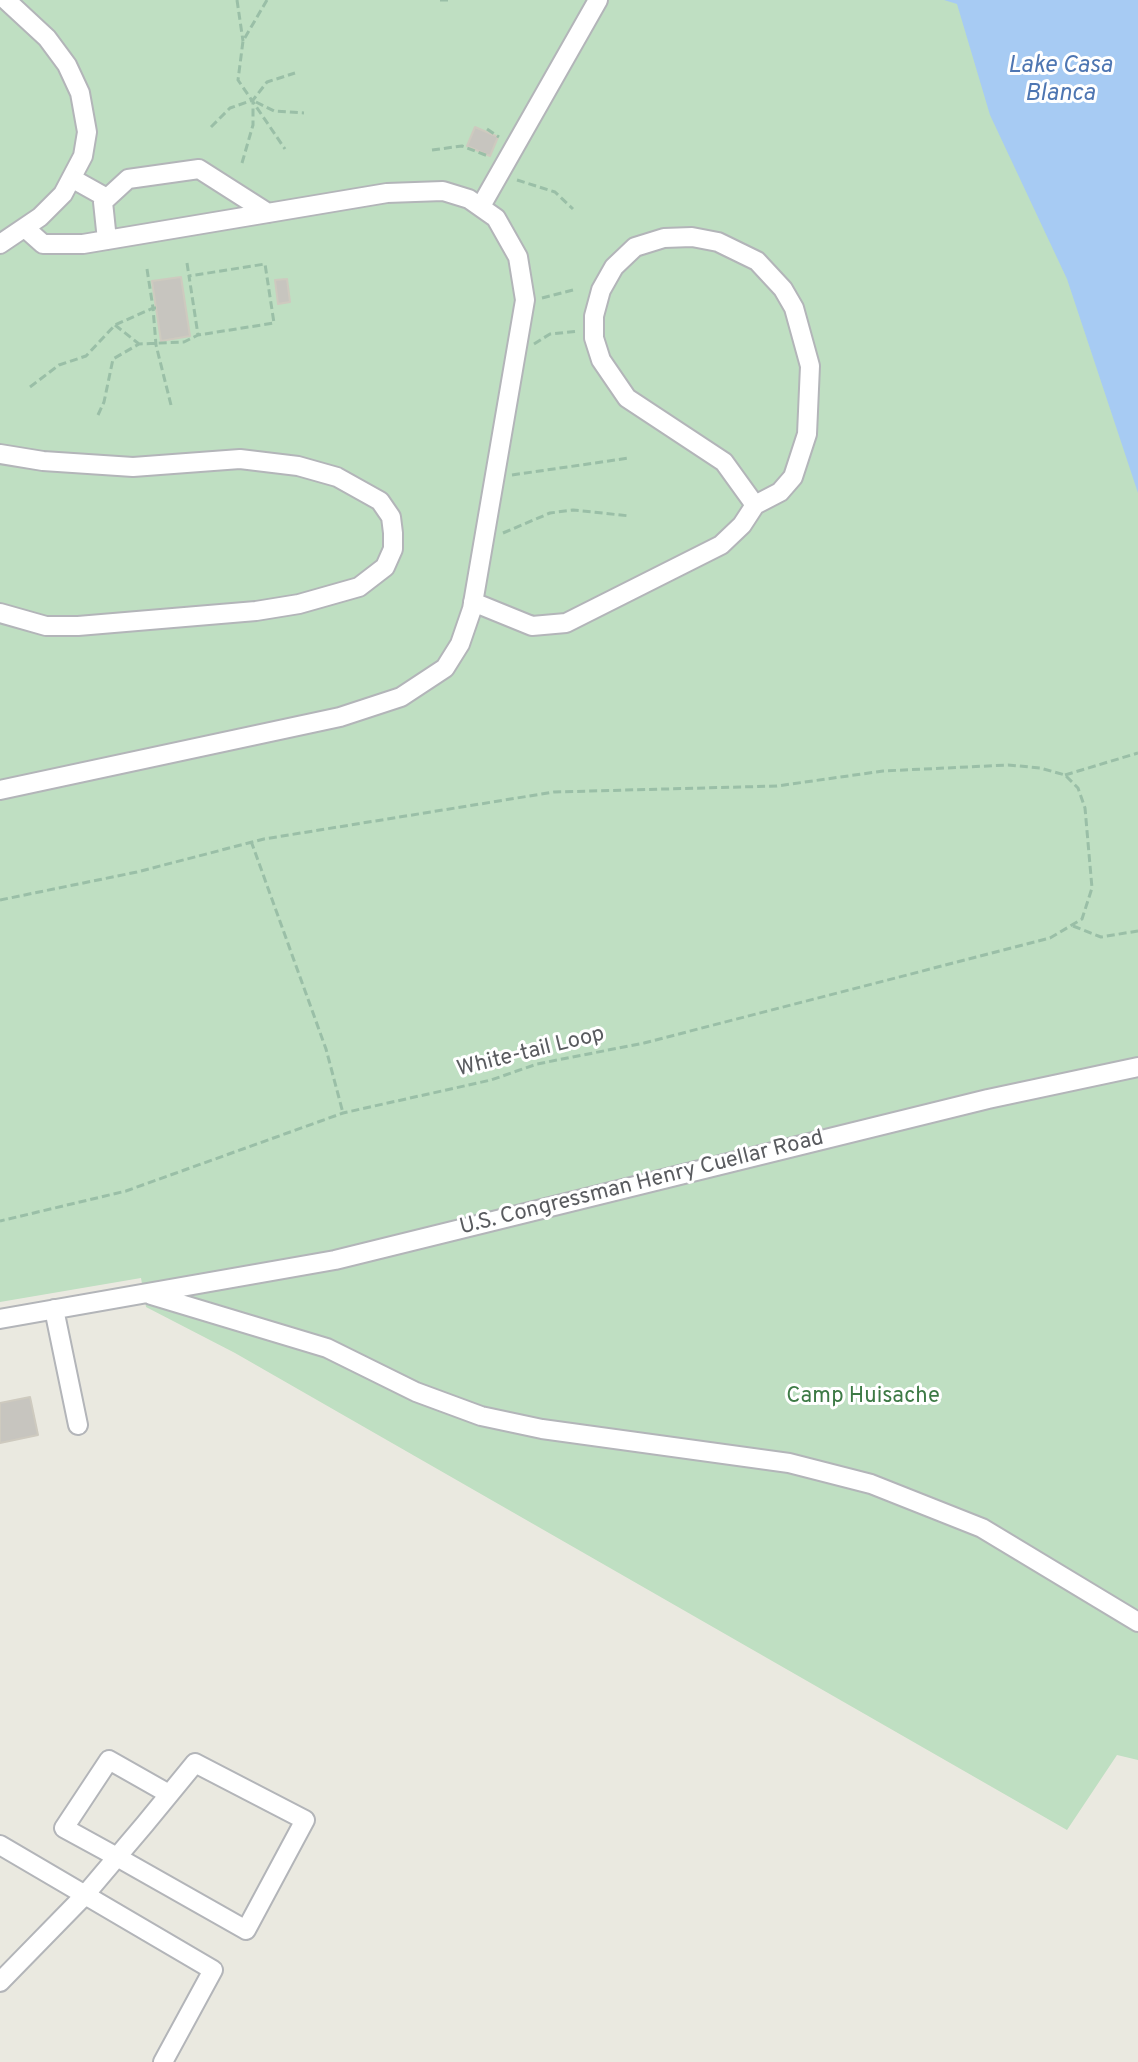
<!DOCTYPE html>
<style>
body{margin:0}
canvas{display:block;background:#eae9e0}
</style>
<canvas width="1138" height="2062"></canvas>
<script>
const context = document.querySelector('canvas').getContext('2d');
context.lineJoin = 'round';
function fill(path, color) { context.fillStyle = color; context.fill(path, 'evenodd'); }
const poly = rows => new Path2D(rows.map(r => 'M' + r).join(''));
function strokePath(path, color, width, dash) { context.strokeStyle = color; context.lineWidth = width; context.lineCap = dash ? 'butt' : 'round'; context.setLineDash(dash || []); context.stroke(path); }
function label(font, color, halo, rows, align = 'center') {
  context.font = font + ' Overpass,sans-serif'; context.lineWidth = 6; context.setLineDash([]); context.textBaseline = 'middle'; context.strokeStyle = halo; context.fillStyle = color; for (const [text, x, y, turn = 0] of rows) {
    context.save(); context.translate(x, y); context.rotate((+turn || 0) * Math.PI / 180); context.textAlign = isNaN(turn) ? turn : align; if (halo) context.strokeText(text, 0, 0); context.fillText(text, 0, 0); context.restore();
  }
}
fill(poly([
 [0,0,1138,0,1138,1760,1117,1755,1067,1830,235,1353,146,1307,141,1278,0,1302]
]), '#bfdfc2');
fill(poly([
 [944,0,1138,0,1138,493,1067,279,990,115,957,4]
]), '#a7cbf3');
const building = poly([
 [475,127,498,137,490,156,467,146,475,127],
 [181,277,190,336,161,341,152,281,181,277],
 [287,279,290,302,278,304,275,280,287,279],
 [30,1397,38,1435,0,1443,0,1403,30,1397]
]);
fill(building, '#c7c5bf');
strokePath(building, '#cecabf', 2);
const minor = poly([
 [73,179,107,198],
 [481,206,598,0],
 [107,240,103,202,128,179,199,169,268,213],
 [0,244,40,217,63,194,83,156,87,132,80,93,67,65,47,38,6,0],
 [0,454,43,461,133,467,240,459,298,466,337,477,380,501,391,517,393,533,393,549,385,567,359,587,299,604,256,611,78,626,46,626,0,613],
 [473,602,532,626,566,623,721,545,742,525,755,505,780,492,793,477,807,434,810,366,794,308,783,289,757,261,718,242,692,237,664,238,635,247,614,267,601,290,594,316,594,338,601,360,627,398,724,462,755,505],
 [0,790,340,717,401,697,445,668,460,644,472,609,525,300,518,257,496,218,469,199,443,191,387,193,83,244,43,244,25,228],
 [151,1295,327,1348,416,1392,481,1416,542,1429,789,1463,871,1484,982,1528,1138,1622],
 [54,1309,78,1425],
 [0,1319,335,1260,988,1099,1138,1067],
 [0,1845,213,1970,163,2062],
 [0,1982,84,1896,117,1857,145,1824,195,1763,305,1820,246,1930,117,1857,64,1828,109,1760,169,1794]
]);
strokePath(minor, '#b3b5b9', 22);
strokePath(poly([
 [237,0,243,41],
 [267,0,243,41,238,80,285,149],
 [440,0,450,0],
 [256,102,274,111,304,113],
 [211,127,230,108,253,100,267,82,295,73],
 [487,129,499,137],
 [432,150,462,146,488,156],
 [242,163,253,125,253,100],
 [517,180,555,192,573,209],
 [187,263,189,276],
 [147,269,153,308,156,308],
 [542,298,573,290],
 [115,325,139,344],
 [534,344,550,334,579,331],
 [30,387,59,365,86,356,115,325,153,308,156,345,171,405],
 [98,415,104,402,113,359,139,344,184,342,198,335,274,323,265,264,189,276,198,335],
 [512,475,629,458],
 [503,533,550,513,573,510,630,516],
 [1065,775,1138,753],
 [251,841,326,1049,343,1113],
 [0,900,137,872,264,839,554,792,777,786,883,771,1008,765,1040,768,1065,775,1078,788,1085,808,1092,888,1082,919,1050,938,644,1043,537,1064,491,1080,343,1113,126,1191,0,1221],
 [1073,926,1101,937,1138,931]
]), '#9abfa7', 3, [8, 4]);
strokePath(minor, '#fff', 18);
label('22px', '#595b5f', '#fff', [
 ["White-tail Loop",531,1053,-14],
 ["U.S. Congressman Henry Cuellar Road",642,1184,-14]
]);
label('22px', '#3d7a45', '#fff', [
 ["Camp Huisache",863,1398]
]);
label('italic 24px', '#4e76b2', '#fff', [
 ["Lake Casa",1060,67],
 ["Blanca",1060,95]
]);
</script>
